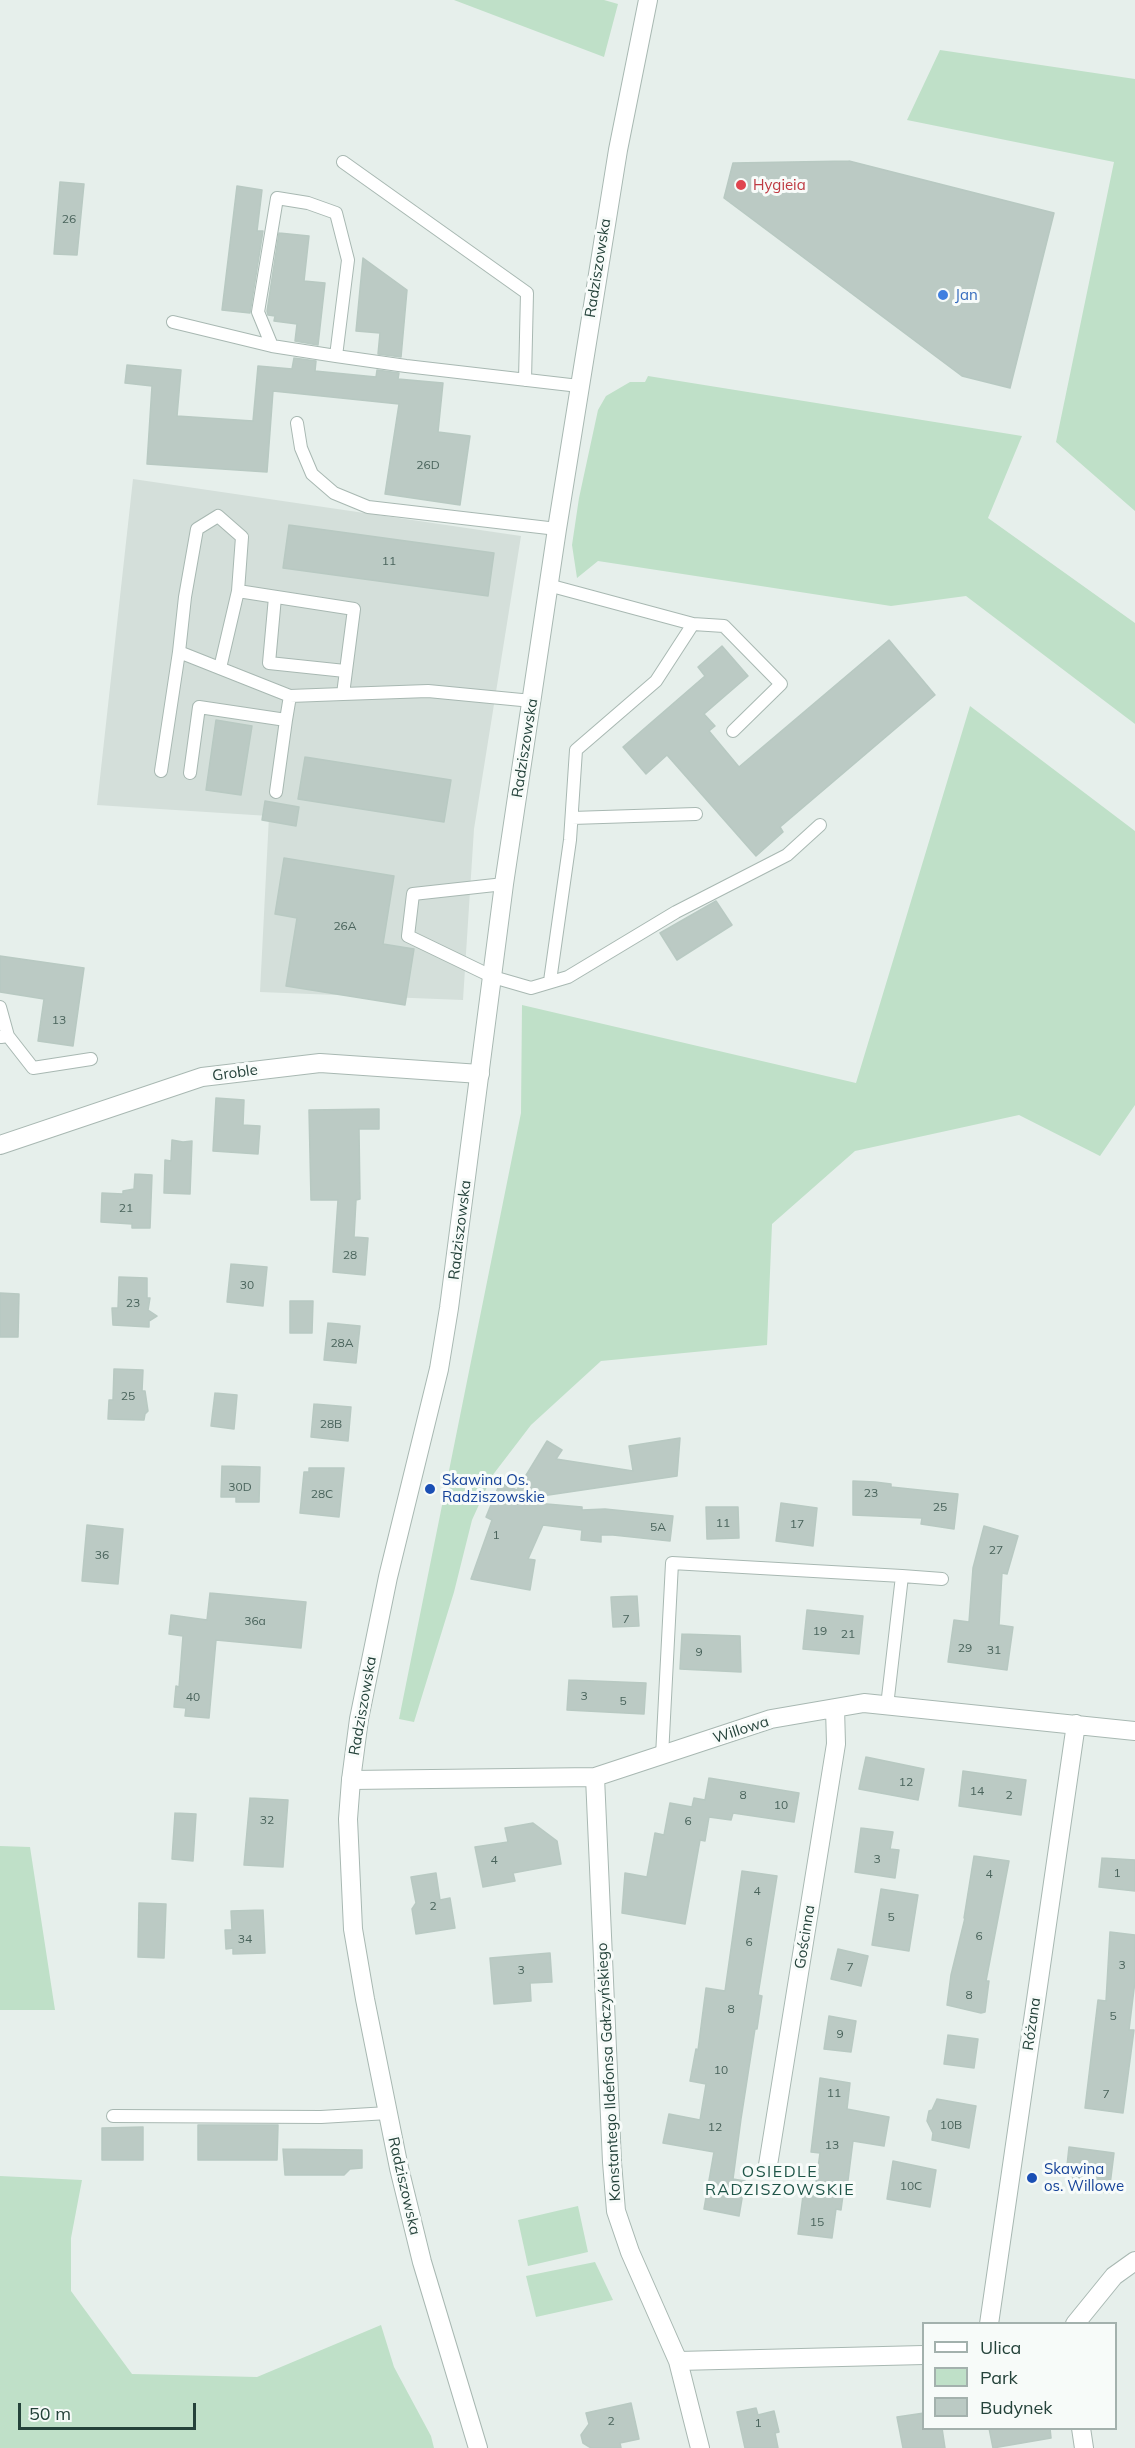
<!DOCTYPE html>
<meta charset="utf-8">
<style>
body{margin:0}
#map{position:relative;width:1135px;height:2448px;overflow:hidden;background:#e6efeb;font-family:Mulish,sans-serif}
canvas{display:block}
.legend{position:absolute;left:922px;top:2322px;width:195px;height:108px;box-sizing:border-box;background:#f7fbf9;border:2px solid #a3b1ad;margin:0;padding:8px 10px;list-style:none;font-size:18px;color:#24423a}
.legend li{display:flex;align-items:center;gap:12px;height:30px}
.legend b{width:30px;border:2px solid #a3b1ad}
.scale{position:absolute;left:18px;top:2403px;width:178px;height:27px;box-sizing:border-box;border:3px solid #24423a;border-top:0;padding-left:8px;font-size:18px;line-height:21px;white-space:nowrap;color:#24423a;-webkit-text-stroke:4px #f7fbf9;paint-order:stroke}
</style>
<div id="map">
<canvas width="1135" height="2448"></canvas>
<ul class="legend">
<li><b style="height:8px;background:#fff"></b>Ulica</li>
<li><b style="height:16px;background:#bfe0c8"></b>Park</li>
<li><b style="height:16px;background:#bbcac4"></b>Budynek</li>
</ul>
<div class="scale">50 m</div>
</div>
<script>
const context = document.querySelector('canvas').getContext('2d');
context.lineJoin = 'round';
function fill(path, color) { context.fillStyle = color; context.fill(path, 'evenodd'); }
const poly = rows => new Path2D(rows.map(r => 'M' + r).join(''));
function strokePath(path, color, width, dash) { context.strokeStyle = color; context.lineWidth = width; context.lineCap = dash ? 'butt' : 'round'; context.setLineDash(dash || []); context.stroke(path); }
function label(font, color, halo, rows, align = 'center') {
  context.font = font + ' Mulish,sans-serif'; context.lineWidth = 6; context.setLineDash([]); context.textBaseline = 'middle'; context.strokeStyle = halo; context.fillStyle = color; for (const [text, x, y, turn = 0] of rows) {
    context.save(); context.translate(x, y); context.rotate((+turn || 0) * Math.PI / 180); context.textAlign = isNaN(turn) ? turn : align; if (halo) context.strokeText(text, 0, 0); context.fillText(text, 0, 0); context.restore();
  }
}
fill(poly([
 [133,479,521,536,474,829,463,1000,260,992,269,816,97,805]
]), '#d4dfda');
fill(poly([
 [454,0,604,0,618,4,604,57],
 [940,50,1135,79,1135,511,1056,442,1114,162,907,120],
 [648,376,1022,436,988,518,1135,623,1135,724,966,596,891,606,598,561,577,578,572,545,579,498,598,410,606,396,630,382,645,382],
 [970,706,1135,831,1135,1105,1100,1156,1019,1115,855,1151,772,1224,767,1345,601,1361,531,1425,492,1476,472,1520,454,1592,414,1722,399,1719,521,1113,522,1005,856,1083],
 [0,1846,30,1847,55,2010,0,2010],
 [0,2176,82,2180,71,2238,71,2291,132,2374,257,2377,381,2325,394,2367,431,2436,434,2448,0,2448],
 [578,2206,588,2252,528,2266,518,2220],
 [595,2262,613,2300,536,2317,526,2276]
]), '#bfe0c8');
const building = poly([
 [849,161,1054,213,1010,388,962,376,724,198,733,163,849,161],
 [60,182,84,184,77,255,54,254,60,182],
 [237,186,262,190,257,231,263,231,250,313,222,310,237,186],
 [279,233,309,236,304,281,325,283,318,345,295,341,297,324,274,321,275,316,268,315,267,311,279,233],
 [363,258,407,290,401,357,378,354,380,333,356,331,363,258],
 [294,358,316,361,315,371,376,377,377,370,399,373,398,379,443,383,438,432,470,436,460,505,385,494,399,404,273,391,267,472,147,464,152,386,125,383,127,365,181,370,177,416,253,421,258,366,292,369,294,358],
 [289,525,494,553,488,596,283,568,289,525],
 [889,640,935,695,780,827,783,832,756,856,667,755,646,774,623,747,705,676,698,667,722,646,748,676,704,714,715,726,709,731,739,767,889,640],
 [216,720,252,726,241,795,206,790,216,720],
 [305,757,451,780,444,822,298,799,305,757],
 [265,801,299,807,296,826,262,820,265,801],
 [284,858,394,876,383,944,414,949,405,1005,286,986,297,918,275,914,284,858],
 [716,901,732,925,677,960,660,933,716,901],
 [0,956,84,968,73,1046,38,1041,44,999,0,992,0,956],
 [216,1098,244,1100,243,1125,260,1126,258,1154,213,1151,216,1098],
 [379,1109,379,1129,359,1129,360,1199,356,1200,354,1237,368,1238,365,1275,333,1272,338,1200,311,1200,309,1110,379,1109],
 [172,1140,183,1142,192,1141,190,1194,164,1193,165,1160,171,1161,172,1140],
 [135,1174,152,1175,150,1228,132,1228,132,1224,101,1222,102,1193,123,1194,123,1191,134,1189,135,1174],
 [231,1264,267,1267,263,1306,227,1302,231,1264],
 [119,1277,147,1278,147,1298,150,1298,148,1310,157,1316,149,1321,149,1327,113,1325,112,1308,118,1308,119,1277],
 [0,1293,19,1294,18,1337,0,1337,0,1293],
 [290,1301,313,1301,312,1333,290,1333,290,1301],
 [328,1323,360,1326,356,1363,324,1360,328,1323],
 [114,1369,143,1370,142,1391,145,1391,148,1411,145,1414,144,1420,108,1419,109,1400,113,1400,114,1369],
 [215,1393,237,1395,234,1429,211,1426,215,1393],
 [314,1404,351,1407,348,1441,311,1437,314,1404],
 [680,1438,677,1476,535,1497,535,1503,582,1507,582,1510,605,1509,673,1516,670,1541,613,1535,601,1535,601,1542,581,1540,582,1530,543,1525,528,1559,535,1560,530,1590,471,1579,492,1520,486,1517,500,1483,517,1490,547,1441,562,1450,556,1459,633,1471,629,1446,680,1438],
 [222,1466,260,1467,259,1502,236,1502,236,1497,221,1497,222,1466],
 [309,1468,344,1468,339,1517,300,1513,304,1472,309,1472,309,1468],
 [853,1481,875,1482,891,1484,891,1487,958,1494,954,1529,921,1524,922,1518,853,1515,853,1481],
 [781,1503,817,1508,813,1546,776,1541,781,1503],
 [706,1507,738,1507,739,1538,707,1539,706,1507],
 [87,1525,123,1529,118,1584,82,1581,87,1525],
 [984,1526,1018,1536,1007,1574,1002,1573,999,1625,1013,1627,1007,1670,948,1662,954,1620,969,1622,973,1568,984,1526],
 [210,1593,306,1602,301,1648,216,1640,209,1718,185,1716,186,1708,174,1707,176,1686,179,1687,183,1636,169,1634,171,1615,207,1620,210,1593],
 [637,1596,639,1626,613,1627,611,1597,637,1596],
 [807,1610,863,1616,859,1654,803,1649,807,1610],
 [682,1634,740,1636,741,1672,680,1669,682,1634],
 [569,1680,646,1683,644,1714,567,1710,569,1680],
 [866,1757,924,1769,918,1800,859,1789,866,1757],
 [963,1771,1026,1780,1021,1815,959,1806,963,1771],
 [709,1778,799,1793,794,1822,733,1813,731,1820,709,1817,705,1841,700,1840,685,1924,622,1913,625,1873,647,1877,655,1833,664,1835,670,1803,692,1807,694,1798,705,1800,709,1778],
 [250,1798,288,1800,283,1867,244,1865,250,1798],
 [175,1813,196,1814,193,1861,172,1859,175,1813],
 [533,1823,557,1841,561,1864,513,1873,515,1881,483,1887,475,1847,508,1842,505,1828,533,1823],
 [861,1828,893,1832,890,1849,899,1850,895,1878,855,1872,861,1828],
 [974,1856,1009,1861,986,1981,989,1981,985,2012,981,2013,947,2005,951,1975,965,1918,964,1918,974,1856],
 [1102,1858,1135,1860,1135,1891,1099,1887,1102,1858],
 [742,1871,777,1876,758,1995,762,1996,757,2029,755,2029,741,2119,733,2179,745,2181,739,2216,704,2209,714,2152,663,2143,669,2114,700,2120,706,2084,690,2081,696,2049,698,2050,706,1988,725,1991,742,1871],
 [436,1873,440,1900,450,1898,455,1928,416,1934,412,1909,416,1903,411,1877,436,1873],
 [881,1889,918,1895,909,1951,872,1945,881,1889],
 [139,1903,166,1904,164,1958,138,1957,139,1903],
 [263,1910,265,1953,233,1954,233,1948,226,1949,225,1930,232,1930,231,1911,263,1910],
 [1110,1932,1135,1935,1135,1981,1129,2030,1134,2030,1123,2113,1085,2108,1098,2000,1106,2001,1110,1932],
 [838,1949,868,1956,861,1986,831,1979,838,1949],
 [550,1953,552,1982,530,1983,531,2001,494,2004,490,1958,550,1953],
 [829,2016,856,2021,851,2052,824,2049,829,2016],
 [948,2035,978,2039,974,2068,944,2064,948,2035],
 [820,2078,850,2083,847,2109,889,2117,884,2146,853,2141,846,2196,843,2195,841,2210,836,2209,832,2238,798,2234,804,2188,815,2189,820,2153,811,2152,820,2078],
 [937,2099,976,2106,969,2148,932,2140,933,2133,927,2121,929,2111,932,2110,937,2099],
 [198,2125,278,2125,277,2160,198,2160,198,2125],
 [143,2127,143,2160,102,2160,102,2128,143,2127],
 [1069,2147,1114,2153,1109,2193,1072,2188,1073,2176,1066,2175,1069,2147],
 [283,2149,362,2150,362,2168,350,2169,344,2175,285,2175,283,2149],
 [893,2161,936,2170,930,2207,887,2199,893,2161],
 [631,2403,639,2439,620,2443,621,2448,591,2448,583,2443,581,2435,589,2424,586,2413,631,2403],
 [756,2408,758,2415,774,2411,779,2432,775,2433,778,2448,745,2448,737,2412,756,2408],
 [924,2413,924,2428,942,2428,945,2448,903,2448,897,2417,924,2413],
 [989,2428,1050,2428,1051,2438,993,2448,989,2428]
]);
fill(building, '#bbcac4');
strokePath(building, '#b8c9c2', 1.5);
const service = poly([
 [343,162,527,293,525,380],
 [173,322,272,346],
 [336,356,348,260,336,213,308,203,277,198,258,312,272,346,336,356,406,366,579,386],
 [297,423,301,448,312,474,334,493,368,507,557,529],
 [548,585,693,624,656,681,576,750,570,840,550,981],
 [275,597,269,663,345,671],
 [693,624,724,626,781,684,733,731],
 [220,668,238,591],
 [343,694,354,609,238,591,242,537,218,516,197,529,185,597,179,652,290,696,343,694,428,691,532,701],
 [161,771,179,652],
 [190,773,199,707,286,720,290,696],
 [276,792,286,720],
 [572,818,696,814],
 [504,884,413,894,408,936,493,977,531,988,568,977,676,912,787,855,820,825],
 [0,1007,8,1036,1,1037],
 [8,1036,33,1068,91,1059],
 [887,1706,902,1576,942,1579],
 [662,1756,672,1563,902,1576],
 [113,2116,321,2117,388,2113]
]);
const minor = poly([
 [0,1145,202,1077,320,1063,480,1074],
 [595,1777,612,2162,616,2211,630,2252,678,2361,700,2448],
 [351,1780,595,1777,771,1719,864,1703,1135,1731],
 [768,2165,836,1744,835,1708],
 [989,2324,1076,1724],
 [1075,2324,1114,2276,1135,2261],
 [678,2361,924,2355],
 [1081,2428,1084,2448]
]);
const tertiary = poly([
 [478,2448,422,2262,399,2168,365,1999,353,1929,348,1819,351,1780,359,1719,388,1577,439,1369,449,1308,504,884,557,529,618,150,648,0]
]);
strokePath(service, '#a8b8b2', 14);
strokePath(minor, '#a8b8b2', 20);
strokePath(tertiary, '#a8b8b2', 20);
strokePath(service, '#fff', 12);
strokePath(minor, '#fff', 18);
strokePath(tertiary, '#fff', 18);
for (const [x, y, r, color] of [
 [741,185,6,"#e0444e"],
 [943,295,6,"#3f7fe0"],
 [430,1489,6,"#1a4fb4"],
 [1032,2178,6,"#1a4fb4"]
]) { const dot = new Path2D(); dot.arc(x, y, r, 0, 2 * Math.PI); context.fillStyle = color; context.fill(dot); strokePath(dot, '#f7fbf9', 2); }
label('12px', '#4a645c', null, [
 ["26",69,219],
 ["26D",428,465],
 ["11",389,561],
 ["26A",345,926],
 ["13",59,1020],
 ["21",126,1208],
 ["28",350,1255],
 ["30",247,1285],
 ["23",133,1303],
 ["28A",342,1343],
 ["25",128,1396],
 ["28B",331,1424],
 ["30D",240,1487],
 ["23",871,1493],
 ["28C",322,1494],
 ["25",940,1507],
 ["11",723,1523],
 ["17",797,1524],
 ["5A",658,1527],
 ["1",496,1535],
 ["27",996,1550],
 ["36",102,1555],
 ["7",626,1619],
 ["36a",255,1621],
 ["19",820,1631],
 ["21",848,1634],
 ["29",965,1648],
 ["31",994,1650],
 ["9",699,1652],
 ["3",584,1696],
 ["40",193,1697],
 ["5",623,1701],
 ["12",906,1782],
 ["14",977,1791],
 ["8",743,1795],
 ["2",1009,1795],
 ["10",781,1805],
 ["32",267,1820],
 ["6",688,1821],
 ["3",877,1859],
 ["4",494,1860],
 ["1",1117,1873],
 ["4",989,1874],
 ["4",757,1891],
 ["2",433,1906],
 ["5",891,1917],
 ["6",979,1936],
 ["34",245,1939],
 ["6",749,1942],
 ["3",1122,1965],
 ["7",850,1967],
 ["3",521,1970],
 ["8",969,1995],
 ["8",731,2009],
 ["5",1113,2016],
 ["9",840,2034],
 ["10",721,2070],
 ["11",834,2093],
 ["7",1106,2094],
 ["10B",951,2125],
 ["12",715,2127],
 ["13",832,2145],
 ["10C",911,2186],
 ["15",817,2222],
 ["2",611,2421],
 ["1",758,2423]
]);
label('15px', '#be3a42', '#f7fbf9', [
 ["Hygieia",753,185]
], 'left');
label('15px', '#24423a', '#f7fbf9', [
 ["Radziszowska",598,268,-81],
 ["Radziszowska",525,748,-81],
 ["Groble",235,1073,-8],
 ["Radziszowska",460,1230,-83],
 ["Radziszowska",363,1706,-80],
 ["Willowa",741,1730,-18],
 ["Gościnna",805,1937,-81],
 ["Różana",1032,2024,-82],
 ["Konstantego Ildefonsa Gałczyńskiego",609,2072,-93],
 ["Radziszowska",404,2186,77]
]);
label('15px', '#366cbe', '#f7fbf9', [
 ["Jan",955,295]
], 'left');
label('15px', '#164399', '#f7fbf9', [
 ["Skawina Os.",442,1480],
 ["Radziszowskie",442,1497],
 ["Skawina",1044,2169],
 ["os. Willowe",1044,2186]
], 'left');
context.letterSpacing = '1.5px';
label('16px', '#1f5548', '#f7fbf9', [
 ["OSIEDLE",780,2172],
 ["RADZISZOWSKIE",780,2190]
]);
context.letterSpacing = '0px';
</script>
